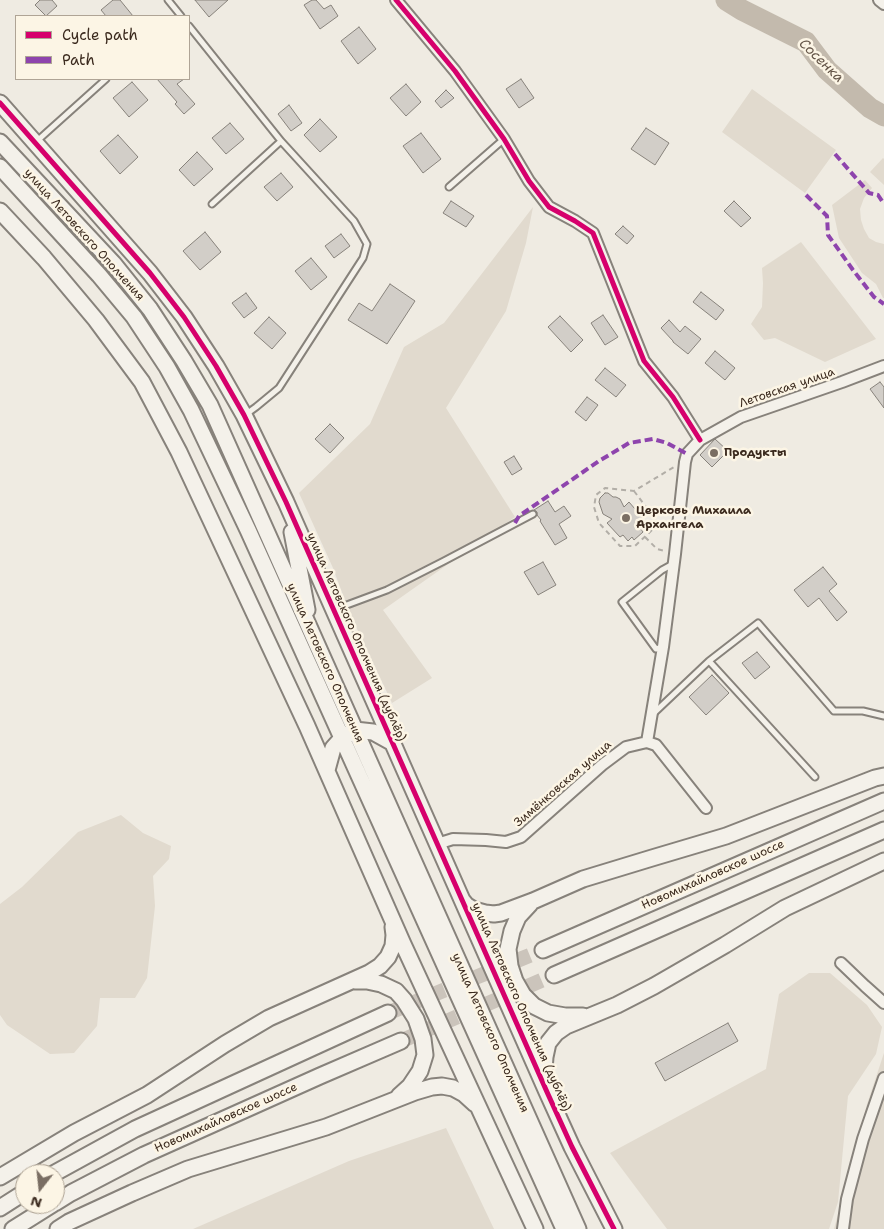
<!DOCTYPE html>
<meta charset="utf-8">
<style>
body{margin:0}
#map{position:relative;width:884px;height:1229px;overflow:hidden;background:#efebe2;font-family:"Shantell Sans",sans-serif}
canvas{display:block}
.legend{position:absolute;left:15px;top:15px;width:175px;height:65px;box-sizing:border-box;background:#fcf5e5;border:1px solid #afa495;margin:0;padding:6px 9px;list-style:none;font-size:15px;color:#3b2a1e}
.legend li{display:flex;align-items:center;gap:10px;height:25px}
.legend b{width:25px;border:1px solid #afa495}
.north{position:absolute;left:15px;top:1164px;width:50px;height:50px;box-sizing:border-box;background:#fcf5e5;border:1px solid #afa495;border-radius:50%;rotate:196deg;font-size:14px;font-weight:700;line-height:20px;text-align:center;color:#3b2a1e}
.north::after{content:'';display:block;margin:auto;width:18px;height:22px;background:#7a6e63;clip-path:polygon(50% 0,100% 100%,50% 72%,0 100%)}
</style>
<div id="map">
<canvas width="884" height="1229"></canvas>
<ul class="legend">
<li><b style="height:6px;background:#d6006c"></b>Cycle path</li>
<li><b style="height:6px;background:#8e44ad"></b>Path</li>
</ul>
<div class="north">N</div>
</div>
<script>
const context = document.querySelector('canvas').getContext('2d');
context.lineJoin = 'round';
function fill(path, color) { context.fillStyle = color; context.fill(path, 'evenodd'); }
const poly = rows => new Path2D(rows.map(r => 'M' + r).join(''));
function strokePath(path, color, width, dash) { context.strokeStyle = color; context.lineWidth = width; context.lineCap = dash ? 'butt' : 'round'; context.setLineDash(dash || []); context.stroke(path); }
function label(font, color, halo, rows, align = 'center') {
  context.font = font + ' "Shantell Sans",sans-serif'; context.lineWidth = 5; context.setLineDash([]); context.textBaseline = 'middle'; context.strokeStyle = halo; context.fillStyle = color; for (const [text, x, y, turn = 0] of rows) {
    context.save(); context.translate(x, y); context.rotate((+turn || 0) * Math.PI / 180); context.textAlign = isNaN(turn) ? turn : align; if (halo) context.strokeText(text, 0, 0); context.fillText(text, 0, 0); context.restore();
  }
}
fill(poly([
 [752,89,836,150,805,193,722,132],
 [883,158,884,159,884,185,870,172],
 [865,180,872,188,864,198,860,209,861,220,864,229,869,238,876,242,884,244,884,298,883,298,876,284,862,273,839,238,832,205],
 [533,207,526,243,506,311,446,408,515,517,383,610,432,678,392,703,350,614,333,568,299,493,370,424,404,347,444,323],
 [801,242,876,339,825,362,775,338,764,340,751,324,762,307,763,283,762,268],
 [121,815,143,833,171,846,169,859,153,876,155,906,147,978,135,998,100,998,97,1026,74,1053,50,1054,7,1025,0,1015,0,904,22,887,78,832],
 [809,973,830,973,867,1005,882,1027,876,1054,848,1096,838,1202,829,1229,667,1229,610,1153,766,1069,779,994],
 [884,1053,884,1229,834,1229,867,1104],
 [446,1128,494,1229,193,1229,349,1161]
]), '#e1dace');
strokePath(poly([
 [726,0,742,10,806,42,827,70,870,108,884,116]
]), '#c3baad', 21);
const building = poly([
 [40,0,52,0,57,6,46,16,35,5,40,0],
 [113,0,120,0,133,16,106,16,101,10,113,0],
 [195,0,228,0,209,17,195,0],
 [312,0,316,0,324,9,331,5,338,16,320,29,304,5,312,0],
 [359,27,376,49,358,64,341,41,359,27],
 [157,79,184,79,177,84,195,104,184,114,175,104,177,102,157,79],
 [521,79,534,98,519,108,506,89,521,79],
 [132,82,148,100,129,117,113,98,132,82],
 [406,84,421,102,406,116,390,98,406,84],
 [446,90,454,98,441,108,435,101,446,90],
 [289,105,302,123,291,131,278,114,289,105],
 [320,119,337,137,320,152,304,135,320,119],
 [230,123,244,139,226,154,212,138,230,123],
 [646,128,669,143,655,165,631,149,646,128],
 [421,133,441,159,423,173,403,146,421,133],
 [118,135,138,157,120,174,100,151,118,135],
 [197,152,213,169,194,186,179,170,197,152],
 [281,173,293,187,277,201,264,187,281,173],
 [451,201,474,216,466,227,443,213,451,201],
 [734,201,751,218,741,227,724,211,734,201],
 [623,226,634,236,627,244,615,234,623,226],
 [205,232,221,252,200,270,183,251,205,232],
 [341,234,350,246,334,258,325,246,341,234],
 [311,258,327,277,311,290,295,271,311,258],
 [390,284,415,301,387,344,348,320,359,303,372,311,390,284],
 [701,292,724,310,716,320,693,302,701,292],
 [246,293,257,308,244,318,232,303,246,293],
 [603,315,618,337,605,345,591,323,603,315],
 [560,316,583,340,571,352,548,327,560,316],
 [269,317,286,333,272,349,254,333,269,317],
 [669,320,680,332,685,326,701,339,688,354,673,342,673,341,661,328,669,320],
 [715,351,735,368,725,380,705,363,715,351],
 [605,368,626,385,616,397,595,380,605,368],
 [880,382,884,387,884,408,870,389,880,382],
 [587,397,598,405,586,421,575,412,587,397],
 [330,424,344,438,330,453,315,439,330,424],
 [715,439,728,451,712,467,700,455,715,439],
 [514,456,522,469,512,475,504,462,514,456],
 [605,493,608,493,613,497,616,497,620,499,624,507,629,502,642,517,640,519,645,525,641,529,643,532,634,540,632,537,628,541,623,535,620,537,607,523,612,519,603,514,599,502,600,498,605,493],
 [548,501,555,512,564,506,571,516,559,524,567,538,555,545,540,521,541,520,537,515,537,512,534,510,548,501],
 [543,562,556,585,538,595,524,572,543,562],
 [823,567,837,584,829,591,847,612,837,621,819,598,808,607,794,590,823,567],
 [757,652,770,667,755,679,742,663,757,652],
 [712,675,729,693,706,715,689,697,712,675],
 [728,1023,738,1041,665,1081,655,1063,728,1023]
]);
fill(building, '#d2cec8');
strokePath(building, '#87827b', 1);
strokePath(poly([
 [388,1013,543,950],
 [401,1041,554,975]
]), '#cbc4bb', 15, [15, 8]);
const lane = poly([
 [168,0,181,16],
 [189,26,281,141,354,221,367,244,363,258,279,388,256,407,245,415],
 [37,141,106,79],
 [449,187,504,139],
 [212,204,281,141],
 [336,609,387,590,444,561,533,514],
 [663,647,656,649,622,602,662,570,673,564],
 [709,661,815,777],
 [653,714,709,661,758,623,834,711,863,711,884,716]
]);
const street = poly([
 [396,0,455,71,504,139,529,181,549,207,575,221,593,233,644,361,673,397,700,440],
 [879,0,884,4],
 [647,742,663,647,675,554,685,462,687,454,700,440,741,417,842,382,884,366],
 [437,844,453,839,486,840,506,842,521,837,602,765,626,747,647,742,656,745,706,808],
 [841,963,865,986,884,1003],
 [843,1229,847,1199,863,1139,884,1078]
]);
const secondary = poly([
 [0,103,150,273,184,317,216,366,244,415,286,502,547,1092,572,1147,614,1229],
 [0,142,113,263,150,309,184,361,210,405,578,1229],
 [0,167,99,275,134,317,167,367,191,410,248,530,564,1229],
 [0,211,44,258,96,320,142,382,179,452,307,726,403,944,535,1229],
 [292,532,307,610],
 [327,770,333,748,342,738,355,730,373,732,391,742],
 [462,900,466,905,474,910,485,913,494,914,501,913,533,901,583,879,652,858,726,836,875,778,884,776],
 [530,904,518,917,512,931,508,949,510,966,515,981,523,995,534,1006,548,1013,565,1016,583,1016],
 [543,950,884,801],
 [554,975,884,830],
 [355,981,367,981,381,984,396,991,404,1000,416,1019,423,1039,425,1055,420,1071,410,1086,399,1096],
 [546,1081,544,1070,545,1057,548,1043,556,1033,566,1026,617,1005,654,986,725,945,785,908,884,861],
 [53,1174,135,1129,388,1013],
 [0,1177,74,1133,147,1095,225,1044,269,1018,369,973,380,966,388,957,393,946,394,935,393,927],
 [55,1203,71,1193,144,1155,320,1076,401,1041],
 [0,1208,25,1192],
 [13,1229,53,1204],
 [58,1229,69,1222,132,1193,188,1169,326,1127,415,1092,432,1087,442,1086,453,1088,464,1094,475,1104]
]);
strokePath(lane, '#87827b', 9);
strokePath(street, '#87827b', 14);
strokePath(secondary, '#87827b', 19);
strokePath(poly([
 [634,491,652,515,652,530,635,546,620,546,599,523,594,507,596,495,605,488,634,491,674,467],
 [645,537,657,549,665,551]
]), '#b2aea7', 2, [5, 4]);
strokePath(lane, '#f4f1ea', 5);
strokePath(street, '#f4f1ea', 10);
strokePath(secondary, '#f4f1ea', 15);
strokePath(poly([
 [835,154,869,193,878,195,884,204],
 [806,195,827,216,828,235,853,270,874,297,884,304],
 [515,523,519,516,599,461,629,443,653,439,667,443,687,454]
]), '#8e44ad', 4, [8, 4]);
strokePath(poly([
 [396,0,455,71,504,139,529,181,549,207,575,221,593,233,644,361,673,397,700,440],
 [0,103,150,273,184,317,216,366,244,415,286,502,547,1092,572,1147,614,1229]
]), '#d6006c', 5);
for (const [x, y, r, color] of [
 [714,453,5,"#7a6e63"],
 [626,518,5,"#7a6e63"]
]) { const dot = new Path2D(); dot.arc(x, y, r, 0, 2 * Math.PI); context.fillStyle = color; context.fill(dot); strokePath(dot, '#fcf5e5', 2); }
label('12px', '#3b2a1e', '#fcf5e5', [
 ["улица Летовского Ополчения",84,235,48],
 ["Летовская улица",787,388,-19],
 ["улица Летовского Ополчения (дублёр)",356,637,66],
 ["улица Летовского Ополчения",325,663,66],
 ["Зимёнковская улица",563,784,-41],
 ["Новомихайловское шоссе",713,875,-24],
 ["улица Летовского Ополчения (дублёр)",521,1007,66],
 ["улица Летовского Ополчения",490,1033,66],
 ["Новомихайловское шоссе",226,1118,-24]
]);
label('bold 12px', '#3b2a1e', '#fcf5e5', [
 ["Продукты",724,453],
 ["Церковь Михаила",636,511],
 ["Архангела",636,525]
], 'left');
label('italic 14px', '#645548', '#fcf5e5', [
 ["Сосенка",821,61,44]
]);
</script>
